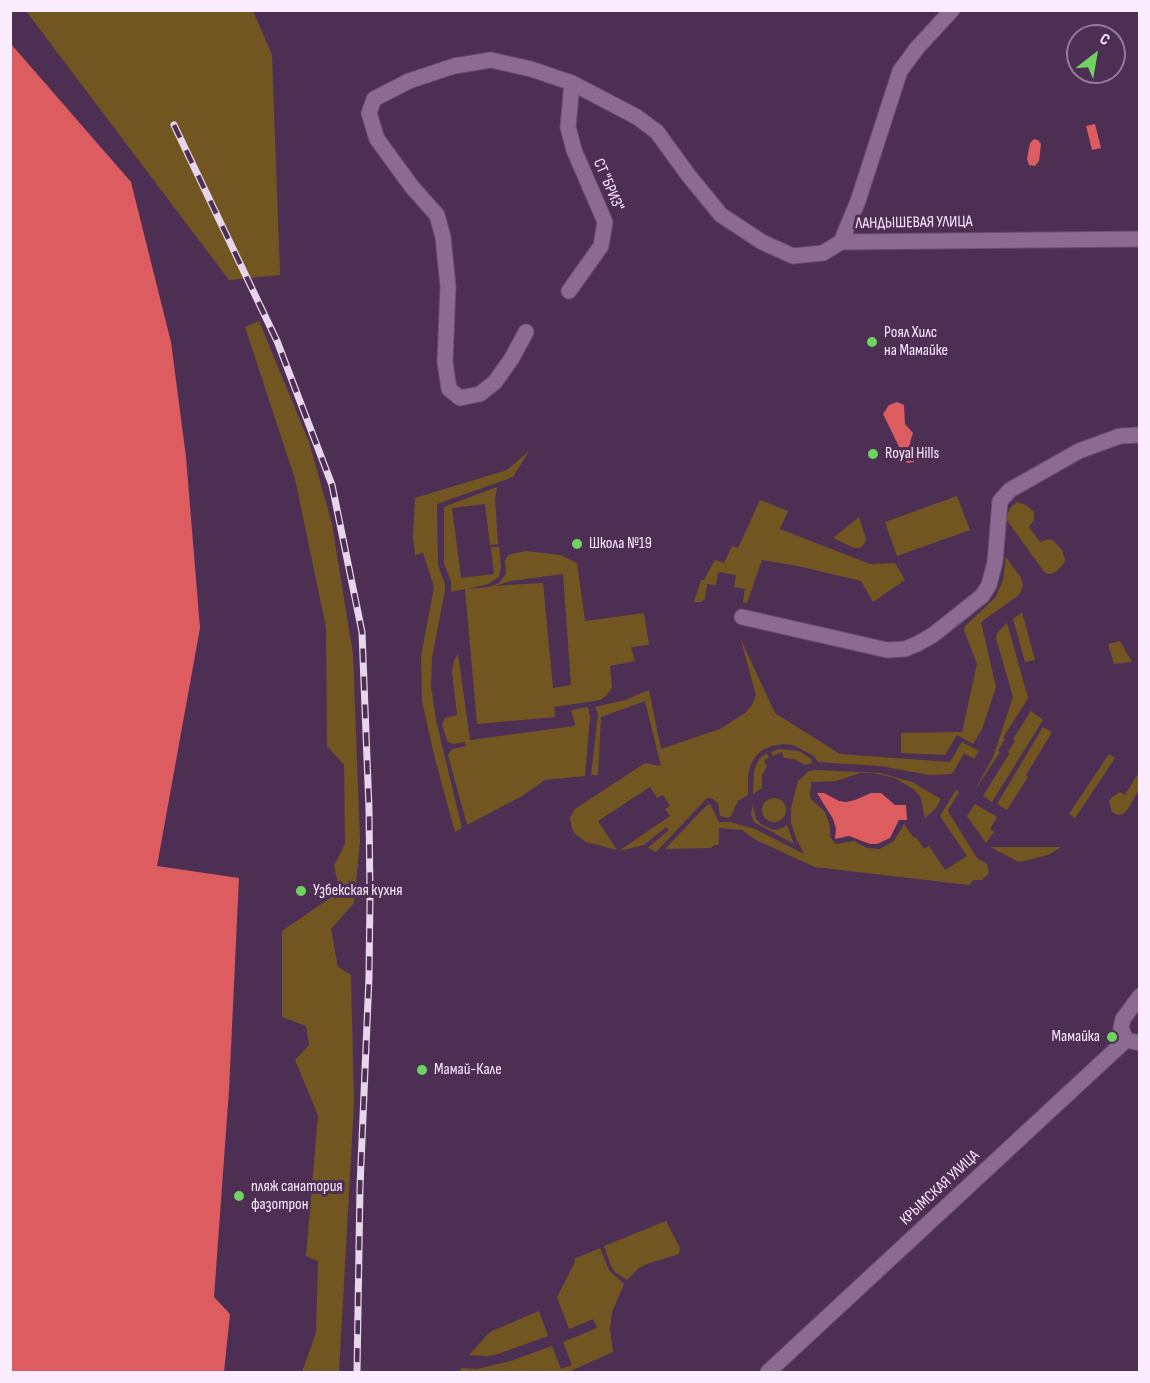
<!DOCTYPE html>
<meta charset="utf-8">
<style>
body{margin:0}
#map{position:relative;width:1150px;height:1383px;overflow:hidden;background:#4e2f54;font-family:"Sofia Sans Condensed",sans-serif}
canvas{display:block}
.frame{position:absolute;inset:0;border:12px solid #fcecff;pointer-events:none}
.north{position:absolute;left:1066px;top:24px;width:60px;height:60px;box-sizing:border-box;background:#4e2f54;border:2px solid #947b98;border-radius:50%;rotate:31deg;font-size:16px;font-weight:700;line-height:24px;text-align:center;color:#fcecff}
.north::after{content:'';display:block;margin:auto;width:21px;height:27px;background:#6fd360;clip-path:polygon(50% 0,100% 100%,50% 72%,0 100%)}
</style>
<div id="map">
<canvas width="1150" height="1383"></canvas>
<div class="frame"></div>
<div class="north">С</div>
</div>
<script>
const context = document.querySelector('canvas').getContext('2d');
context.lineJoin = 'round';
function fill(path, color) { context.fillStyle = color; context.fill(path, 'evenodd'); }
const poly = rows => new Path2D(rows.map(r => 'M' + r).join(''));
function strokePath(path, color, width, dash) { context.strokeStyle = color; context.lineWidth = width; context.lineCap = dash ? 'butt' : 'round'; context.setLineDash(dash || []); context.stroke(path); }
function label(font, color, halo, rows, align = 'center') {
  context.font = font + ' "Sofia Sans Condensed",sans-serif'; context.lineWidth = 6; context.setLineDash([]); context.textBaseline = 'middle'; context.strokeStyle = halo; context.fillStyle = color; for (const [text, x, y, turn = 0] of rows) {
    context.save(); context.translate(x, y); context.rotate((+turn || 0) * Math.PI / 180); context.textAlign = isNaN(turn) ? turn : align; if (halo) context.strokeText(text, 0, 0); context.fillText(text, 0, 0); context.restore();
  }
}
fill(poly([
 [26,11,253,11,272,55,280,275,229,280],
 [259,321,309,442,332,524,353,654,360,842,354,903,331,929,338,967,351,975,354,1103,339,1372,302,1372,316,1333,318,1261,306,1256,318,1115,295,1060,309,1045,306,1026,282,1017,282,931,330,898,338,883,334,866,345,844,344,765,327,746,326,627,295,479,245,327],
 [529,451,513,477,437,504,438,565,445,584,445,590,432,658,431,686,436,720,462,828,455,832,435,759,422,701,421,656,434,587,423,553,415,555,413,538,415,498,507,470],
 [497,487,495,499,498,544,490,545,485,504,452,508,461,578,494,574,491,547,499,547,501,566,499,577,488,584,467,589,489,587,499,583,506,574,505,561,508,555,525,551,561,555,577,563,585,621,644,613,649,645,631,647,635,661,610,666,612,688,606,696,600,700,554,707,555,717,477,724,465,589,451,592,451,581,444,564,444,507],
 [563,574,571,685,553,688,543,583,494,586,511,581],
 [957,496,970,530,897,556,885,522],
 [760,500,788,511,780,529,870,564,895,563,905,580,873,602,861,581,798,566,762,560,747,603,743,602,745,589,734,587,736,575,718,572,716,585,707,584,705,599,701,602,694,602,701,580,704,580,715,560,724,563,732,546,738,548],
 [1017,502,1026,505,1034,512,1034,520,1029,527,1040,542,1049,539,1054,541,1062,550,1065,560,1062,566,1054,573,1049,574,1045,573,1006,519,1010,508],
 [859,517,866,539,865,543,860,548,854,548,833,538],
 [1006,557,1021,578,1023,586,1019,595,981,622,996,687,982,729,973,744,957,735,945,755,901,753,901,733,962,732,977,664,964,630,965,626,995,598,1003,580],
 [1022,612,1035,660,1025,662,1013,619],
 [1007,623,1028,698,1003,738,1005,739,998,751,1000,752,975,790,993,757,1013,697,996,638,997,633],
 [741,640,775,713,840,754,950,762,962,742,979,751,974,759,964,753,952,774,929,775,881,766,818,762,814,756,793,745,782,744,772,746,762,750,755,757,750,766,748,777,748,795,738,801,731,816,728,818,720,816,718,803,711,798,707,798,656,852,648,848,669,830,666,827,644,845,619,851,670,816,665,809,670,806,663,795,657,798,650,787,598,821,617,850,586,842,576,835,572,829,570,818,575,809,645,763,661,766,645,701,601,717,598,775,591,775,598,714,595,707,625,700,649,690,661,749,720,729,745,713,752,705,756,695],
 [1120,641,1132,662,1114,664,1108,644],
 [458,654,470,740,574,726,575,724,571,710,588,707,590,716,585,776,545,780,522,796,467,825,448,755,452,749,466,746,465,742,452,744,447,741,442,724,445,718,457,715,452,671,454,660],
 [1031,711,1043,720,992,802,983,796,1009,754,1008,752,1015,741,1013,739],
 [1043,727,1052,732,1026,775,1028,777,1007,810,997,804],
 [779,749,799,751,811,759,812,763,805,765,794,759,784,758,782,752,773,756,771,752],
 [767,753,769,758,764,760,767,766,762,775,762,788,753,794,754,770,759,759],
 [1109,754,1115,758,1075,818,1069,814],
 [817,770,880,773,912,782,941,799,936,808,925,818,920,796,913,789,895,778,873,773,860,773,836,781,811,782,810,798,825,812,830,826,830,837,836,844,854,841,867,848,880,849,894,841,904,824,914,838,916,837,924,849,929,846,945,870,967,856,940,816,956,790,959,792,948,810,949,813,977,858,987,864,989,873,982,880,974,880,969,885,815,867,756,840,742,830,719,828,719,845,714,845,711,848,665,849,707,805,710,804,719,822,730,822,755,829,804,854,796,838,791,823,791,808,798,781,809,771],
 [1139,772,1139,790,1127,810,1123,814,1118,815,1112,812,1109,802,1112,797,1120,792,1125,795],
 '762 810a12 12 0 1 1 24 0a12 12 0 1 1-24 0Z',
 [975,804,997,817,990,829,994,832,986,843,967,816],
 [753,805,756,819,761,824,773,830,780,829,787,825,794,844,754,822,751,813],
 [990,847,1061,847,1048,855,1019,862],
 [666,1221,680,1248,679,1254,647,1264,639,1268,627,1280,615,1272,611,1266,604,1246],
 [600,1248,609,1270,624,1284,612,1312,610,1329,613,1352,568,1372,460,1372,461,1368,477,1369,511,1361,552,1346,561,1369,572,1365,563,1342,597,1328,593,1319,569,1329,557,1297,575,1262,574,1259],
 [539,1311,548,1336,498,1354,487,1356,469,1355,490,1332]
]), '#725621');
fill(poly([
 [11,44,131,182,171,342,186,457,200,628,157,866,239,878,229,1090,214,1297,230,1314,224,1372,11,1372],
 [1095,124,1101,148,1092,150,1086,126],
 [1034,139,1038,140,1041,144,1039,161,1035,166,1029,165,1027,159,1030,143],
 [897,402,904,405,905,424,913,433,910,442,914,462,907,463,883,414,889,405],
 [817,793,824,793,839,801,846,802,855,800,871,793,881,793,895,805,906,805,907,820,899,820,890,838,877,844,870,844,849,836,835,839,836,828,833,819]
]), '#dd5c60');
const street = poly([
 [841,242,1140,239],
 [841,242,858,201,900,71,917,48,952,10],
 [569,291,601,246,605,222,574,150,568,127,572,83],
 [526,332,512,358,495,382,480,394,460,398,449,389,445,362,448,286,443,237,437,215,412,187,377,139,369,113,374,99,409,81,454,66,491,60,531,69,572,83,637,117,657,132,689,176,721,215,762,242,793,256,823,253,841,242],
 [742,617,887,650,905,649,917,644,933,635,982,596,989,585,995,562,1000,501,1010,490,1079,451,1120,436,1140,435],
 [768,1372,1126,1040]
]);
const secondary = poly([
 [1140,996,1123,1019,1121,1028,1126,1040,1140,1043]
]);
strokePath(street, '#674e6c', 17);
strokePath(secondary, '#674e6c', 17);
strokePath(street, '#8c6a92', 15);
strokePath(secondary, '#8c6a92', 15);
const rail = poly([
 [174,125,277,341,332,485,362,632,369,809,370,898,369,977,360,1187,357,1372]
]);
strokePath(rail, '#e7d6eb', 7);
strokePath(rail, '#4e2f54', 4.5, [14]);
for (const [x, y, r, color] of [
 [872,342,6,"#6fd360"],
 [873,454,6,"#6fd360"],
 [577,544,6,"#6fd360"],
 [301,891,6,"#6fd360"],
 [1112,1037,6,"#6fd360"],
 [422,1070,6,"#6fd360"],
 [239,1196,6,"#6fd360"]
]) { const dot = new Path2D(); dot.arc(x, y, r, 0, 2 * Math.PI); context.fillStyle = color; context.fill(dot); strokePath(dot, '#4e2f54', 2); }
label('16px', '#fcecff', '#4e2f54', [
 ["СТ \"БРИЗ\"",608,185,67],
 ["ЛАНДЫШЕВАЯ УЛИЦА",914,223,-1],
 ["КРЫМСКАЯ УЛИЦА",940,1188,-43]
]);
label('16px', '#fcecff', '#4e2f54', [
 ["Роял Хилс",884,333],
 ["на Мамайке",884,351],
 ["Royal Hills",885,454],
 ["Школа №19",589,544],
 ["Узбекская кухня",313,891],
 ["Мамайка",1100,1037,"right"],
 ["Мамай-Кале",434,1070],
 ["пляж санатория",251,1187],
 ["фазотрон",251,1205]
], 'left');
</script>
